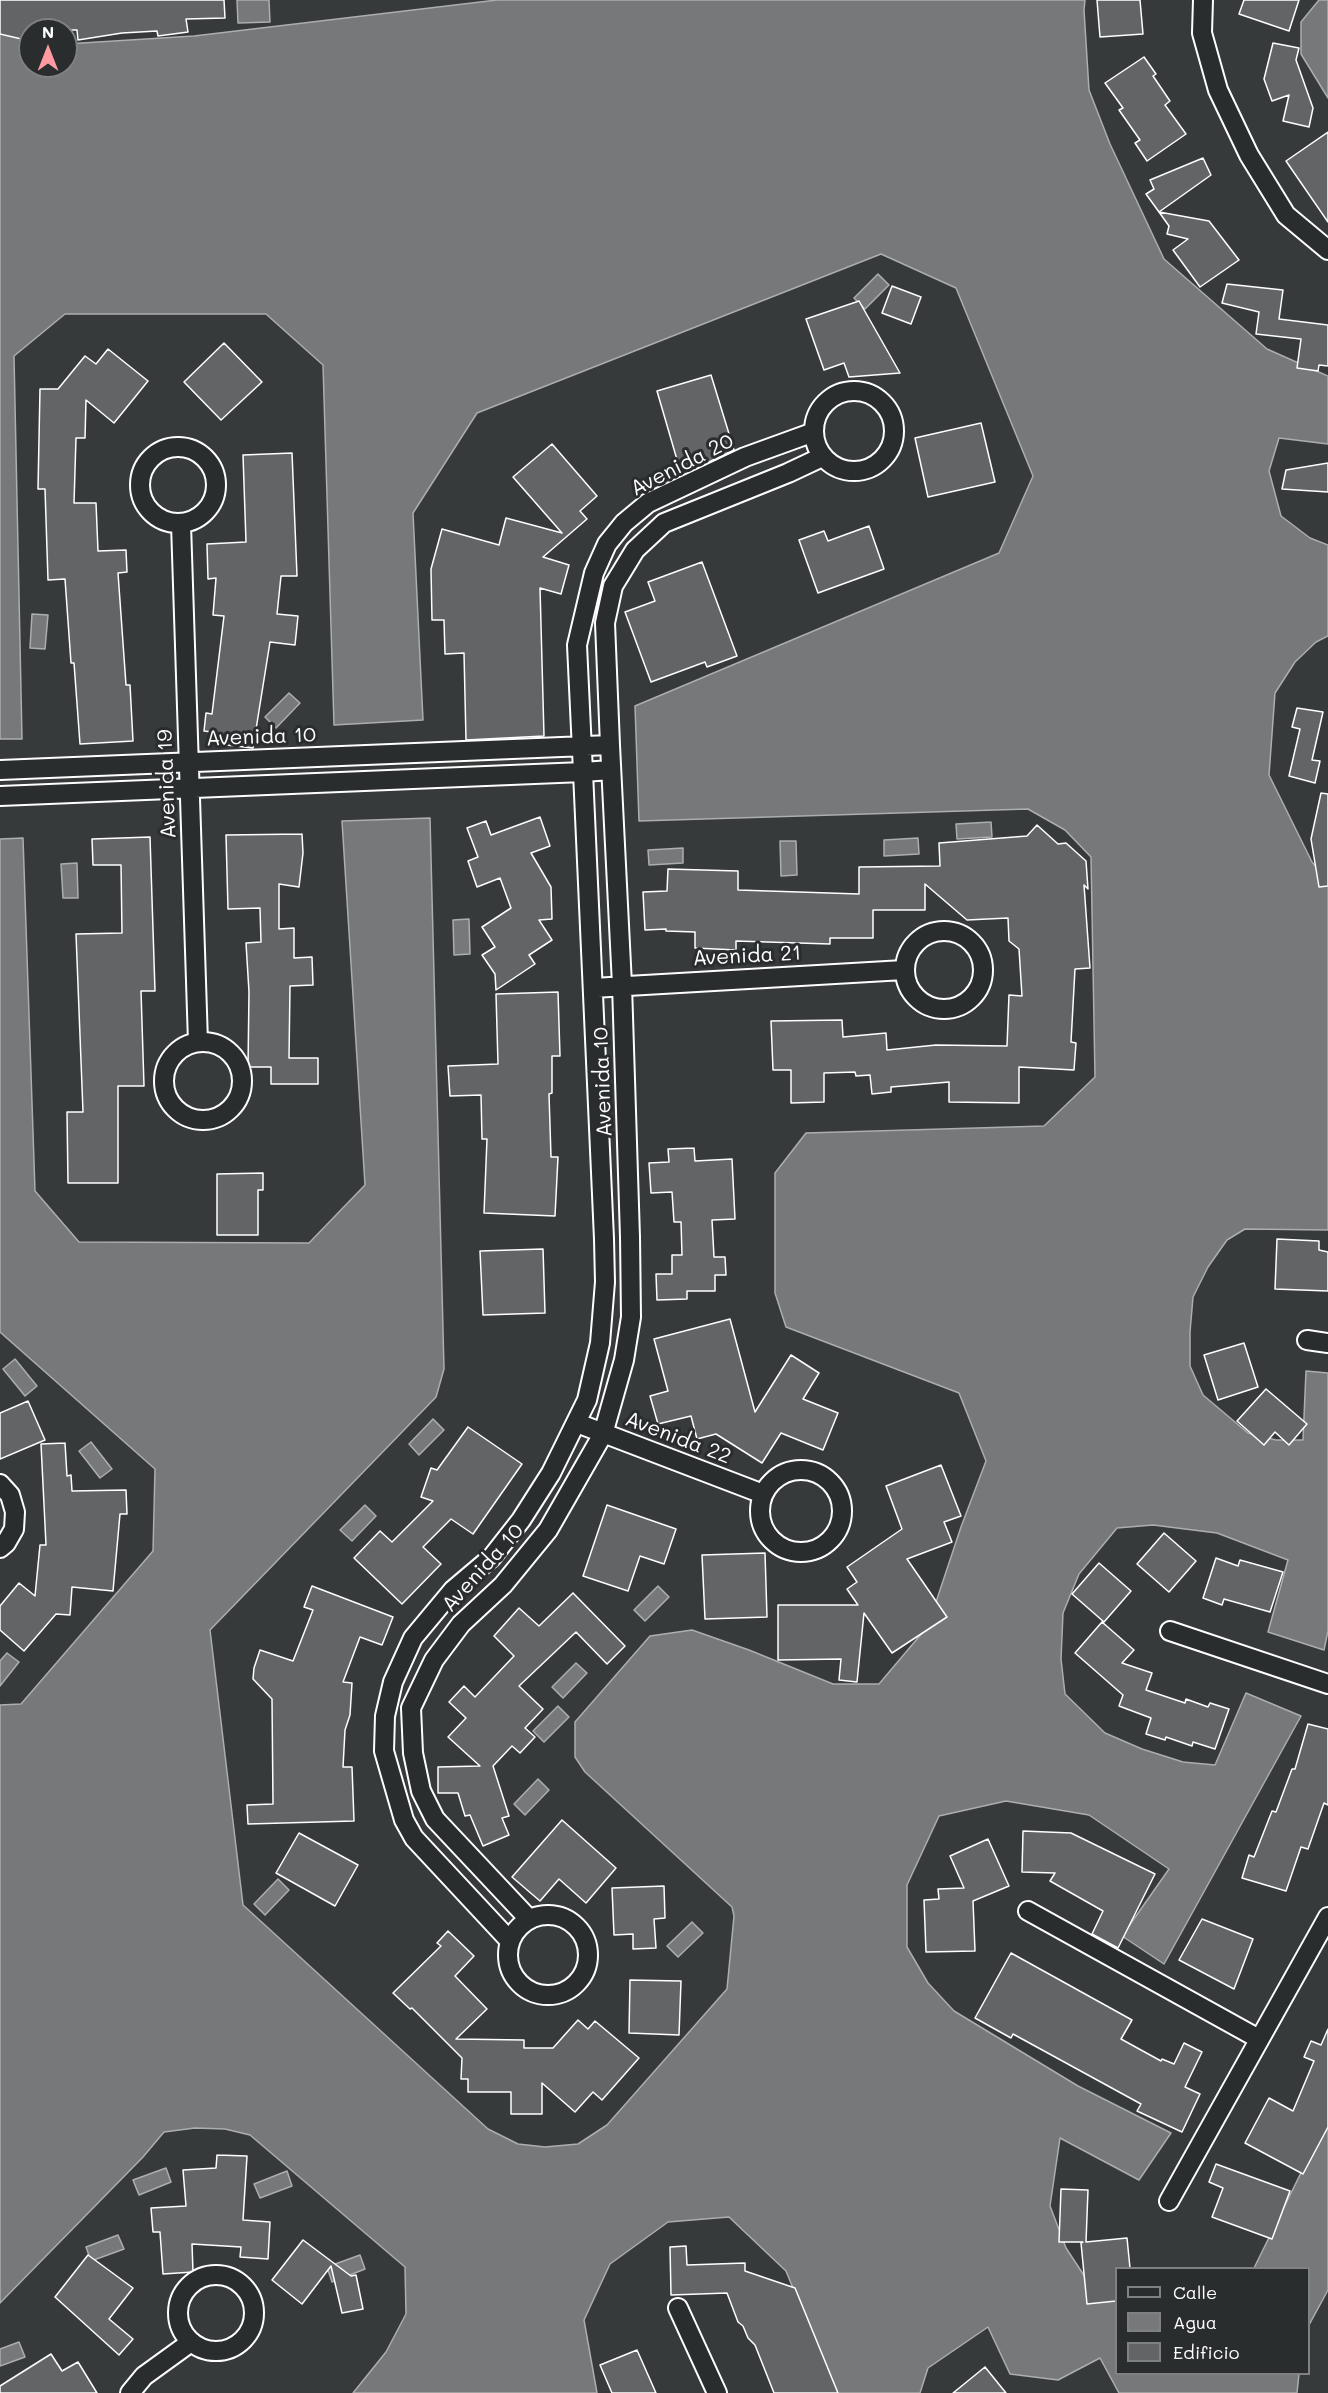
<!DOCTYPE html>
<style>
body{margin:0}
#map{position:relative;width:1328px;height:2393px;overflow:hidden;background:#373a3b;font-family:Mali,sans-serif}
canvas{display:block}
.legend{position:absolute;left:1115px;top:2267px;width:195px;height:108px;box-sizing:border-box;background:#2a2d2e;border:2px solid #7f8182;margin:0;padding:8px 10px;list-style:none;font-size:18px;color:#fff}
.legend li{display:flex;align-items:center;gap:12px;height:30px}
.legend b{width:30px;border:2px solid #7f8182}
.north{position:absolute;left:18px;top:18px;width:60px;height:60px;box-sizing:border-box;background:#2a2d2e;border:2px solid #7f8182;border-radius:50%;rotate:0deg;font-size:16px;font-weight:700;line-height:24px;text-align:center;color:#fff}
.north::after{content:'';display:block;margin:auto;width:21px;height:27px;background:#ff9aa2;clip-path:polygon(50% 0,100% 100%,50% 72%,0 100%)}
</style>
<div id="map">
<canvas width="1328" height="2393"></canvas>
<ul class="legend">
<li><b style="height:8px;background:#2a2d2e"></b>Calle</li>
<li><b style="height:16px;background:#767879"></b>Agua</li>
<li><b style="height:16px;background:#636465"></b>Edificio</li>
</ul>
<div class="north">N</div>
</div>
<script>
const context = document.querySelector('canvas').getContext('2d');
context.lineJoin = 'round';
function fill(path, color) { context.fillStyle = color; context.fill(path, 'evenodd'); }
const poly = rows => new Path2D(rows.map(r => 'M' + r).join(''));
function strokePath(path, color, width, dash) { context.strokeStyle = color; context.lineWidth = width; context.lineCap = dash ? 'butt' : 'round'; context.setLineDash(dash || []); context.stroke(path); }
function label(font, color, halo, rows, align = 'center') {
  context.font = font + ' Mali,sans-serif'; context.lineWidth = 6; context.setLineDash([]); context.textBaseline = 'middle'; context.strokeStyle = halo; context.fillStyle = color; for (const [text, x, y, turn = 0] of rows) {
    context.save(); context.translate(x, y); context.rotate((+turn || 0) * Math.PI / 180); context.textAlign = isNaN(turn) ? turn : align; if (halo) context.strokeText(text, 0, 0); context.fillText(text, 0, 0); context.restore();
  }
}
const water = poly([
 [237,0,269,0,270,22,238,23,237,0],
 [497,0,1085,0,1084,10,1089,90,1110,144,1164,259,1267,349,1328,376,1328,444,1279,438,1269,471,1281,516,1310,538,1328,545,1328,636,1316,642,1295,662,1275,693,1269,775,1312,862,1328,880,1328,1230,1245,1229,1227,1240,1208,1267,1193,1297,1190,1332,1190,1366,1203,1395,1248,1433,1276,1440,1303,1440,1306,1371,1328,1373,1328,1631,1324,1650,1268,1632,1288,1560,1217,1533,1153,1525,1117,1528,1079,1574,1063,1613,1061,1659,1065,1694,1105,1733,1142,1749,1183,1762,1215,1765,1246,1693,1301,1716,1164,1964,1122,1936,1169,1869,1089,1815,1006,1801,939,1816,907,1885,907,1947,928,1983,954,2011,1078,2086,1171,2133,1139,2180,1060,2138,1050,2206,1066,2248,1091,2286,1116,2299,1116,2374,1299,2374,1297,2393,1119,2393,1100,2358,1058,2380,1010,2374,988,2327,928,2368,920,2393,829,2393,815,2342,786,2271,729,2217,668,2222,610,2264,584,2320,597,2393,353,2393,386,2352,406,2314,405,2267,250,2135,225,2129,195,2128,164,2132,143,2157,0,2303,0,1705,21,1704,153,1551,155,1469,0,1332,0,839,23,838,35,1191,79,1242,309,1243,365,1185,342,821,430,818,444,1369,436,1397,210,1630,243,1905,488,2129,518,2144,545,2147,578,2144,607,2125,727,1989,734,1916,732,1907,585,1772,575,1757,575,1722,650,1636,692,1630,749,1650,833,1684,879,1684,928,1626,961,1527,986,1461,959,1393,786,1327,775,1293,775,1173,806,1133,1044,1126,1095,1077,1091,857,1065,830,1028,809,639,821,635,706,999,553,1033,476,956,288,881,254,477,413,413,513,423,720,334,725,323,365,266,314,65,314,14,356,22,739,0,739,0,27,30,43,30,66,66,66,66,44,194,36,497,0],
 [1319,0,1328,0,1328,98,1301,54,1301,22,1319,0],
 [878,274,889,285,865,309,854,298,878,274],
 [32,614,48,615,45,649,30,648,32,614],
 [289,693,300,703,276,728,265,717,289,693],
 [991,822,992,837,957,839,956,824,991,822],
 [918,838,919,854,884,856,884,840,918,838],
 [780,841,796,841,797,875,781,876,780,841],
 [683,848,683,863,649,865,648,850,683,848],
 [77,863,78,898,63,898,61,864,77,863],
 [469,919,470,954,454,955,453,920,469,919],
 [15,1359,37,1386,25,1396,3,1369,15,1359],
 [433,1419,444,1430,419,1455,409,1444,433,1419],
 [91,1442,112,1469,100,1478,79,1451,91,1442],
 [365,1505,376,1516,352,1541,340,1530,365,1505],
 [658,1586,669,1597,645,1621,634,1610,658,1586],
 [7,1653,19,1662,0,1686,0,1661,7,1653],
 [576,1663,587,1673,563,1698,552,1687,576,1663],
 [558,1706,569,1717,544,1742,533,1731,558,1706],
 [538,1779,549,1790,525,1815,514,1804,538,1779],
 [278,1879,289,1890,265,1915,254,1904,278,1879],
 [692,1922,703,1933,678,1957,667,1946,692,1922],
 [1328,2118,1328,2290,1309,2325,1308,2268,1254,2268,1328,2118],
 [166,2168,171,2182,139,2195,133,2180,166,2168],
 [287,2171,292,2186,260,2198,254,2184,287,2171],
 [118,2235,124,2249,91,2261,86,2247,118,2235],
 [360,2255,365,2269,332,2282,327,2267,360,2255],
 [19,2342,25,2357,0,2366,0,2349,19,2342]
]);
fill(water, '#767879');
strokePath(water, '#adaeaf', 1.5);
const building = poly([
 [0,0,224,0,225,18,186,19,188,32,158,36,157,31,122,33,78,40,77,30,30,30,30,41,0,34,0,0],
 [1097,0,1140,0,1143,34,1100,37,1097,0],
 [1244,0,1299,0,1289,31,1239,14,1244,0],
 [1273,43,1299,48,1296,60,1313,108,1309,127,1283,121,1289,95,1272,101,1264,79,1273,43],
 [1144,57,1156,74,1153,76,1170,101,1165,105,1186,134,1147,161,1135,143,1140,140,1119,110,1123,108,1105,83,1144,57],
 [1328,132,1328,222,1286,161,1328,132],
 [1203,158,1211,175,1159,212,1146,194,1154,189,1150,180,1203,158],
 [1159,212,1209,221,1239,260,1200,287,1173,250,1188,239,1167,234,1169,226,1159,212],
 [1227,284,1283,290,1279,319,1328,325,1328,366,1319,365,1318,371,1297,368,1301,339,1256,334,1259,312,1222,303,1227,284],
 [892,286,921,297,911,324,882,313,892,286],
 [859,301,900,373,849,377,844,363,824,370,806,319,859,301],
 [224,343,262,382,221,420,184,382,224,343],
 [108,349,148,381,114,423,86,400,85,438,76,438,74,503,96,503,98,551,126,550,127,572,118,573,126,685,130,685,133,741,80,744,74,663,71,663,65,579,48,580,45,489,38,489,40,389,58,389,85,356,96,364,108,349],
 [711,375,734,450,709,462,680,470,657,391,711,375],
 [981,423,995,482,928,497,915,438,981,423],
 [552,444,597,496,580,511,587,519,543,557,569,565,561,594,540,588,544,736,466,740,464,653,445,654,444,620,432,620,431,569,442,529,499,545,506,518,562,533,513,477,552,444],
 [292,453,297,576,281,576,277,614,298,616,295,645,270,642,253,748,218,744,220,733,204,731,206,713,212,714,224,616,213,615,216,578,208,579,207,544,246,542,243,455,292,453],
 [1328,463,1328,492,1282,489,1286,470,1328,463],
 [869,526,884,569,818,593,799,540,824,531,828,541,869,526],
 [702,562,737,656,707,667,705,662,651,682,625,612,655,601,648,582,702,562],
 [1297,708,1323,712,1312,760,1320,761,1315,783,1289,776,1300,729,1292,727,1297,708],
 [1321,793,1328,794,1328,886,1319,887,1311,839,1321,793],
 [540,817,550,846,531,853,551,887,552,919,539,920,552,940,529,955,535,964,496,990,495,974,482,955,495,947,482,927,511,908,500,878,477,887,468,861,478,857,467,828,486,821,491,835,540,817],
 [1037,825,1058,844,1066,843,1086,861,1088,889,1084,885,1090,968,1075,969,1071,1042,1076,1043,1074,1070,1019,1067,1019,1103,949,1102,949,1082,891,1087,891,1092,872,1094,870,1075,856,1076,855,1072,824,1073,824,1102,791,1103,791,1070,773,1070,771,1021,842,1020,843,1037,886,1033,887,1050,936,1045,1007,1046,1009,995,1022,996,1019,949,1009,941,1008,918,967,920,925,884,925,910,873,910,873,938,830,938,830,944,736,941,736,950,695,948,695,932,666,931,666,929,645,930,643,892,667,891,668,869,738,871,738,890,859,894,859,867,940,866,939,843,1027,836,1037,825],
 [302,834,303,853,299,887,279,884,279,929,294,928,294,958,312,957,313,985,290,986,289,1058,318,1058,318,1084,271,1084,271,1067,248,1067,249,992,246,943,261,942,260,908,228,909,226,835,302,834],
 [150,837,155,991,141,991,144,1086,118,1086,118,1183,68,1183,67,1112,83,1112,76,934,122,933,121,865,93,865,92,839,150,837],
 [558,992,560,1056,552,1056,552,1093,549,1094,551,1157,558,1157,555,1216,484,1213,487,1139,482,1139,481,1095,450,1096,448,1066,498,1064,496,994,558,992],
 [694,1148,695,1161,732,1159,735,1219,712,1220,714,1257,725,1257,726,1275,715,1275,715,1291,687,1291,687,1299,657,1300,656,1274,672,1274,672,1255,682,1255,681,1222,674,1222,672,1192,651,1193,649,1163,669,1162,668,1149,694,1148],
 [263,1173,263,1190,258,1190,258,1235,217,1235,217,1174,263,1173],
 [1277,1239,1319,1241,1319,1250,1328,1252,1328,1291,1275,1289,1277,1239],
 [543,1249,545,1313,483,1315,480,1251,543,1249],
 [730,1319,755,1412,791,1355,819,1373,803,1399,838,1413,823,1450,781,1433,762,1463,716,1434,697,1439,691,1416,658,1424,650,1396,668,1391,654,1339,730,1319],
 [1244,1343,1258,1387,1218,1400,1204,1355,1244,1343],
 [1266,1389,1307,1424,1289,1445,1275,1432,1264,1445,1237,1421,1266,1389],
 [28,1401,45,1440,0,1459,0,1413,28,1401],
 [468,1427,522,1464,473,1534,451,1519,423,1547,441,1564,402,1604,354,1558,380,1531,392,1542,433,1501,421,1497,431,1468,437,1470,468,1427],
 [65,1443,67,1476,71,1475,72,1491,126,1490,127,1514,120,1514,113,1591,72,1587,70,1615,56,1614,24,1651,0,1630,0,1606,19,1583,35,1596,40,1545,46,1545,41,1444,65,1443],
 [941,1465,961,1516,944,1522,952,1542,907,1559,947,1617,892,1653,864,1613,857,1682,839,1680,841,1659,778,1660,778,1605,858,1605,847,1589,857,1582,847,1567,902,1529,886,1486,941,1465],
 [607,1505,676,1529,664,1564,640,1556,628,1591,583,1576,607,1505],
 [1164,1533,1196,1561,1169,1592,1137,1564,1164,1533],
 [765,1553,767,1617,705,1619,702,1555,765,1553],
 [1216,1558,1238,1566,1240,1560,1283,1572,1270,1612,1224,1599,1222,1605,1203,1598,1216,1558],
 [1099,1563,1131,1591,1104,1622,1072,1594,1099,1563],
 [312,1586,393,1617,382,1645,360,1637,343,1682,352,1683,350,1715,345,1730,343,1767,352,1767,354,1821,248,1824,247,1805,273,1804,272,1699,253,1679,254,1668,260,1650,293,1661,313,1610,304,1607,312,1586],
 [573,1593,625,1646,607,1664,576,1632,519,1686,543,1709,525,1728,535,1737,520,1753,512,1746,493,1766,509,1816,502,1818,509,1835,483,1846,470,1815,465,1816,458,1793,438,1793,438,1767,480,1766,448,1737,466,1718,449,1702,464,1686,475,1697,514,1656,494,1636,519,1608,539,1626,573,1593],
 [1102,1622,1134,1650,1122,1663,1152,1673,1146,1690,1185,1703,1186,1699,1208,1707,1210,1703,1229,1709,1215,1749,1193,1742,1192,1746,1166,1737,1165,1740,1146,1734,1151,1718,1119,1706,1123,1695,1075,1653,1102,1622],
 [1308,1724,1328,1729,1328,1805,1324,1803,1308,1849,1301,1847,1286,1891,1242,1878,1249,1855,1254,1857,1272,1811,1276,1812,1292,1769,1295,1769,1308,1724],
 [562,1820,616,1868,586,1903,559,1879,540,1901,512,1877,562,1820],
 [1023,1831,1071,1833,1155,1874,1118,1948,1092,1934,1103,1911,1050,1881,1055,1873,1022,1872,1023,1831],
 [299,1833,358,1865,335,1906,276,1873,299,1833],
 [988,1839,1009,1886,973,1901,975,1951,926,1952,924,1900,939,1899,938,1889,964,1888,950,1856,988,1839],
 [664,1886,665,1918,654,1919,656,1948,633,1949,633,1934,614,1935,612,1888,664,1886],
 [1202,1919,1253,1939,1234,1989,1179,1960,1202,1919],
 [448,1931,474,1956,455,1976,487,2009,456,2039,524,2040,524,2048,553,2048,578,2020,588,2029,595,2021,639,2058,602,2100,593,2092,575,2112,542,2083,542,2114,511,2114,511,2092,468,2092,468,2079,461,2079,462,2058,412,2008,410,2009,393,1993,441,1946,437,1943,448,1931],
 [1011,1953,1132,2020,1121,2039,1161,2061,1162,2059,1174,2064,1184,2043,1202,2052,1185,2087,1200,2094,1182,2132,1137,2111,1141,2104,1013,2034,1011,2038,975,2018,1011,1953],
 [630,1980,681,1981,679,2035,629,2033,630,1980],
 [1328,2029,1328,2127,1303,2174,1245,2143,1269,2098,1293,2111,1314,2061,1304,2057,1311,2041,1321,2045,1328,2029],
 [217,2155,247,2156,243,2220,270,2222,268,2259,240,2257,241,2247,192,2244,193,2272,163,2274,160,2232,153,2232,151,2208,186,2206,183,2170,216,2168,217,2155],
 [1216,2164,1290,2191,1272,2239,1212,2217,1223,2188,1209,2182,1216,2164],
 [1061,2189,1088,2190,1086,2242,1127,2238,1130,2268,1116,2268,1116,2301,1087,2304,1081,2243,1083,2242,1059,2242,1061,2189],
 [303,2240,351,2276,356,2275,363,2309,342,2313,331,2266,302,2304,272,2280,303,2240],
 [686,2246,687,2265,745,2263,745,2271,795,2288,838,2393,774,2393,755,2345,748,2338,743,2326,738,2322,727,2293,671,2295,670,2247,686,2246],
 [88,2255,133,2288,109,2319,133,2339,119,2355,55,2297,88,2255],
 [637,2350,656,2393,612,2393,600,2365,637,2350],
 [51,2354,62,2371,78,2362,97,2393,0,2393,0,2386,51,2354],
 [985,2367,1006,2393,953,2393,985,2367]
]);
fill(building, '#636465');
strokePath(building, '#fff', 1.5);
const street = poly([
 [1203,0,1202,33,1218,90,1249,155,1286,215,1328,250],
 '814 431a40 40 0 1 1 80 0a40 40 0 1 1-80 0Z',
 '140 485a38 38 0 1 1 76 0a38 38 0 1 1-76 0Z',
 [181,524,198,1042],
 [610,745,605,623,613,586,635,550,664,523,788,473,822,457],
 [0,770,610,745,622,985,630,1237,631,1317,624,1360,603,1434,548,1530,503,1585,461,1624,434,1660,411,1708,413,1753,421,1791,435,1819,529,1919],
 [611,770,583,772,577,645,594,573,607,544,624,523,648,503,745,457,814,432],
 [0,796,583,772,604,1239,605,1282,600,1343,587,1400,551,1473,521,1520,492,1557,453,1590,413,1638,393,1682,385,1716,384,1751,404,1820,414,1838,510,1941],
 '905 970a39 39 0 1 1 78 0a39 39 0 1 1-78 0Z',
 [593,988,904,970],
 '164 1081a39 39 0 1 1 78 0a39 39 0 1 1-78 0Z',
 [1307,1340,1328,1343],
 [577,1423,763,1494],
 '760 1511a41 41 0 1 1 82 0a41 41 0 1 1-82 0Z',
 [0,1484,10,1495,15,1512,14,1529,6,1543,0,1548],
 [1170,1631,1328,1684],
 [1028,1911,1259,2039],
 '508 1955a40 40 0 1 1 80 0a40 40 0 1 1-80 0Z',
 [1169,2201,1328,1917],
 '178 2313a38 38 0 1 1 76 0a38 38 0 1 1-76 0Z',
 [678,2308,717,2393],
 [130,2393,144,2376,191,2342]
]);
strokePath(street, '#fff', 22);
strokePath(street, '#2a2d2e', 18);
label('21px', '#fff', '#2a2d2e', [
 ["Avenida 20",682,465,-27],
 ["Avenida 10",261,737,-2],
 ["Avenida 19",167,784,-92],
 ["Avenida 21",747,956,-3],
 ["Avenida 10",603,1082,-92],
 ["Avenida 22",678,1438,21],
 ["Avenida 10",483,1568,-48]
]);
</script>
